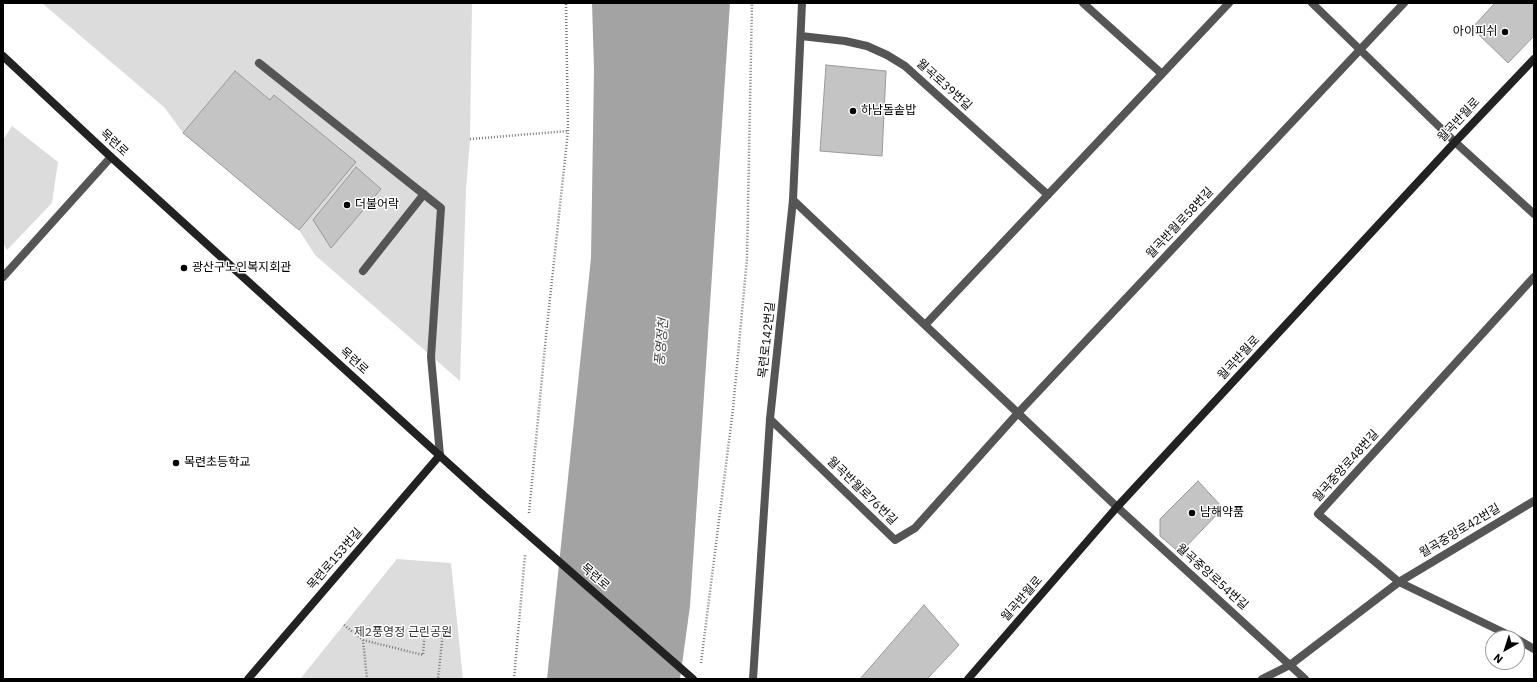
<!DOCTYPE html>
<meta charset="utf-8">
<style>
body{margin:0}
#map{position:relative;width:1537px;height:682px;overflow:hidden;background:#fff;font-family:"IBM Plex Sans",sans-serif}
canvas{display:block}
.frame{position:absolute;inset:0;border:4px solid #000;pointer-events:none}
.north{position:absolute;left:1485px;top:630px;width:40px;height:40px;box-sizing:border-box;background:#fff;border:1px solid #999;border-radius:50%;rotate:219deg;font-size:11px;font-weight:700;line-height:16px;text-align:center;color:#000}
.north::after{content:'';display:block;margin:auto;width:14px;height:18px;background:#000;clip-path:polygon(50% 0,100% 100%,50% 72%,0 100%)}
</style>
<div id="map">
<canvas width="1537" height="682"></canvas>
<div class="frame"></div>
<div class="north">N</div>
</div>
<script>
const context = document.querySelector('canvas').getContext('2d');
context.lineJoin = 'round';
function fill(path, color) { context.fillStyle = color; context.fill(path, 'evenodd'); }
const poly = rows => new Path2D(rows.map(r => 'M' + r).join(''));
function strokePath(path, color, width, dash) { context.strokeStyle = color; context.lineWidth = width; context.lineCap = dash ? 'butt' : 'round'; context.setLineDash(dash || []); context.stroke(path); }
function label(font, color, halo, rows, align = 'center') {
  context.font = font + ' "IBM Plex Sans","Noto Sans KR",sans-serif'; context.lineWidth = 3; context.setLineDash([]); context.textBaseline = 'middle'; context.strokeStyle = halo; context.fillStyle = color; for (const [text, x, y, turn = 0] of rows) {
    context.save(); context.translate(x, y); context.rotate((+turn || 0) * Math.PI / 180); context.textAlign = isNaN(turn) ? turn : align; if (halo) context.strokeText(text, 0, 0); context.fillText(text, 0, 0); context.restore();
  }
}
fill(poly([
 [42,3,472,3,470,139,466,190,460,381,315,255,299,230,183,133,165,108],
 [12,126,58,162,52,203,7,250,3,243,3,140],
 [397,559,451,563,463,679,300,679]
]), '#dcdcdc');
fill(poly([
 [592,3,730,3,690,606,680,679,547,679,591,258,594,70]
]), '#a3a3a3');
const building = poly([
 [1495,3,1534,3,1534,36,1508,63,1472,28,1495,3],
 [826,65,886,71,882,156,820,151,826,65],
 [235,71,270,100,274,95,356,162,299,230,183,133,235,71],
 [356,167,381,189,331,248,313,220,356,167],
 [1198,481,1223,508,1180,553,1160,536,1160,519,1198,481],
 [924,605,959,645,927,679,860,679,924,605]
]);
fill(building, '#c4c4c4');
strokePath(building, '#999', 1);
strokePath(poly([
 [470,139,568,131],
 [529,513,546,336,568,131,566,3],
 [344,625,363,640,367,679],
 [363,640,423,655,425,630,443,632,438,679],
 [701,663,733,409,747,258,752,3],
 [514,679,525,555]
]), '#777', 2.5, [1, 2]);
strokePath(poly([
 [259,63,441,208,431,357,440,455],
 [363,271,424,194],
 [3,277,111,157]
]), '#555', 8);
strokePath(poly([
 [1083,3,1162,74],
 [1312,3,1455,142,1534,214],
 [801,36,845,41,867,46,887,55,905,66,1048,195],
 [793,200,1117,507,1305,679],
 [925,325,1229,3],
 [770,419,895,540,915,528,1018,413,1404,3],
 [1515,638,1399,582,1318,514,1534,277],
 [1517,639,1534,649],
 [753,679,770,419,793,200,802,3],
 [1262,679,1290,665,1399,582,1534,501]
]), '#555', 8);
strokePath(poly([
 [3,56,111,157,482,494],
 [248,679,440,455],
 [968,679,1117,507,1455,142,1534,59]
]), '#222', 8);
strokePath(poly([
 [482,494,693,679]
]), '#222', 8);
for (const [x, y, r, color] of [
 [1505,32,4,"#000"],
 [853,111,4,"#000"],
 [347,205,4,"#000"],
 [184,268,4,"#000"],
 [176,463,4,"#000"],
 [1192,513,4,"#000"]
]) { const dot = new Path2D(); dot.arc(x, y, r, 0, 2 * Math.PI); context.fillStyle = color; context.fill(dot); strokePath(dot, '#fff', 1.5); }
label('12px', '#000', '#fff', [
 ["아이피쉬",1497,32,"right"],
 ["하남돌솥밥",861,111],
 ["더불어락",355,205],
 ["광산구노인복지회관",192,268],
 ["목련초등학교",184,463],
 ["남해약품",1200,513]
], 'left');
label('12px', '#000', '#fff', [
 ["월곡로39번길",944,85,42],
 ["월곡반월로",1459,120,-47],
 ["목련로",114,143,43],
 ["월곡반월로58번길",1180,223,-47],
 ["목련로142번길",767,340,-84],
 ["월곡반월로",1239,358,-47],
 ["목련로",354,361,42],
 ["월곡중앙로48번길",1346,466,-48],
 ["월곡반월로76번길",862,491,44],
 ["월곡중앙로42번길",1460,531,-31],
 ["목련로153번길",335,559,-49],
 ["목련로",595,577,41],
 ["월곡중앙로54번길",1212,577,42],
 ["월곡반월로",1022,599,-49]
]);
label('12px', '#333', '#fff', [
 ["제2풍영정 근린공원",403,633]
]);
label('italic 13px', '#444', '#fff', [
 ["풍영정천",662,342,-85]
]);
</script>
